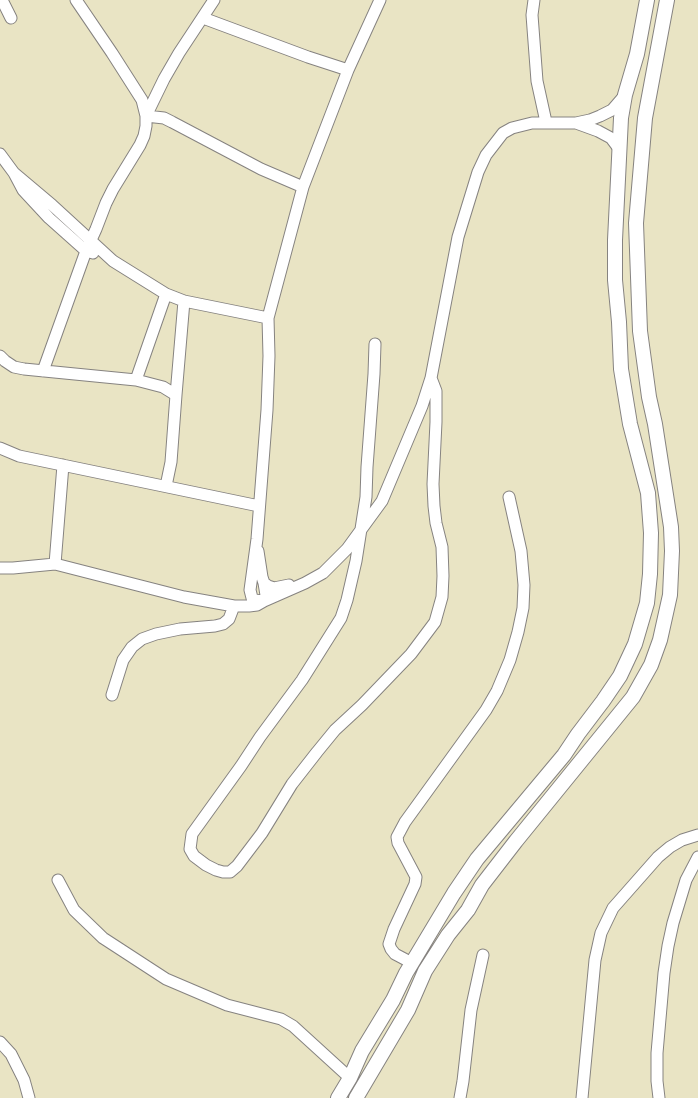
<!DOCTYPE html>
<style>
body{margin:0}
canvas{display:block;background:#e9e4c4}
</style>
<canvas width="698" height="1098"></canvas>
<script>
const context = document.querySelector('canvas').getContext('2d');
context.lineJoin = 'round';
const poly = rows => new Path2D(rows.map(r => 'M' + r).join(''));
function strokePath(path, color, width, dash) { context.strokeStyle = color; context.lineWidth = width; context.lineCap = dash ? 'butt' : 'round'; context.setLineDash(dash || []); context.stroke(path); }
const minor = poly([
 [2,0,11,18],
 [214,0,179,53,164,79,146,116,164,118,172,122,261,169,303,187],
 [380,0,348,70,303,187,268,318,269,356,267,410,257,539,250,590,252,598,254,600,264,601,305,583,323,573,347,549,382,501,422,406,431,378,458,237,478,172,486,155,503,133,512,128,532,123,576,123,590,120,600,116,612,110,625,95],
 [534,0,532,15,537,81,546,122],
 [203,18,308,57,348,70],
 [576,123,598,131,611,138,620,150],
 [0,154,14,173,23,190,49,218,86,251,93,253],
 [14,173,52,205,113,261,166,294,184,301,268,318],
 [375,344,374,374,367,467,366,497,356,561,347,600,341,618,302,680,260,737,241,766,192,834,190,849,194,856,206,865,216,870,223,872,230,872,237,866,262,833,292,784,317,752,335,730,362,705,411,654,435,622,442,597,443,576,442,547,436,523,434,506,433,484,436,422,436,391,431,378],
 [0,356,5,361,14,367,24,369,136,380,163,387,176,395,171,462,166,486],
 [43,371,86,251,96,229,106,203,113,189,140,145,144,136,146,126,146,116,142,100,112,53,76,0],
 [136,380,166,294],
 [176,395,184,301],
 [0,448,19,456,259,506],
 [258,551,262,577,264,583,268,586,274,588,289,585],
 [55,564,63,465],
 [0,568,13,568,55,564,184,597,234,606,249,606,257,605,264,601,266,595,264,583],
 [112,695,123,660,132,647,142,639,156,634,180,629,215,626,223,624,229,619,234,606],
 [58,880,74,910,103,938,166,979,227,1005,281,1019,293,1026,350,1078],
 [412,963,395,954,391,949,389,944,394,929,415,884,416,877,398,843,397,837,405,822,486,710,497,691,510,660,518,632,523,608,524,585,521,551,509,497],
 [0,1042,11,1054,24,1080,29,1098],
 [460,1098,463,1081,471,1010,483,955],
 [582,1098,595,960,601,933,613,908,658,857,670,847,682,840,698,835],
 [659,1098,657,1081,657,1053,664,973,668,946,673,923,686,880,698,857]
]);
const major = poly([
 [338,1098,350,1078,362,1051,393,1000,406,973,454,893,477,859,564,755,578,734,603,701,620,676,635,644,647,603,650,574,651,533,648,493,630,424,621,369,619,322,615,280,615,240,621,118,625,95,637,54,647,0],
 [356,1098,408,1010,425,971,448,935,468,910,482,885,516,841,633,697,651,665,660,640,670,595,672,551,671,527,655,424,649,397,640,331,636,223,645,118,667,0]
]);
strokePath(minor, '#868380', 13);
strokePath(major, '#868380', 16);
strokePath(minor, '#fff', 11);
strokePath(major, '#fff', 14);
</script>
